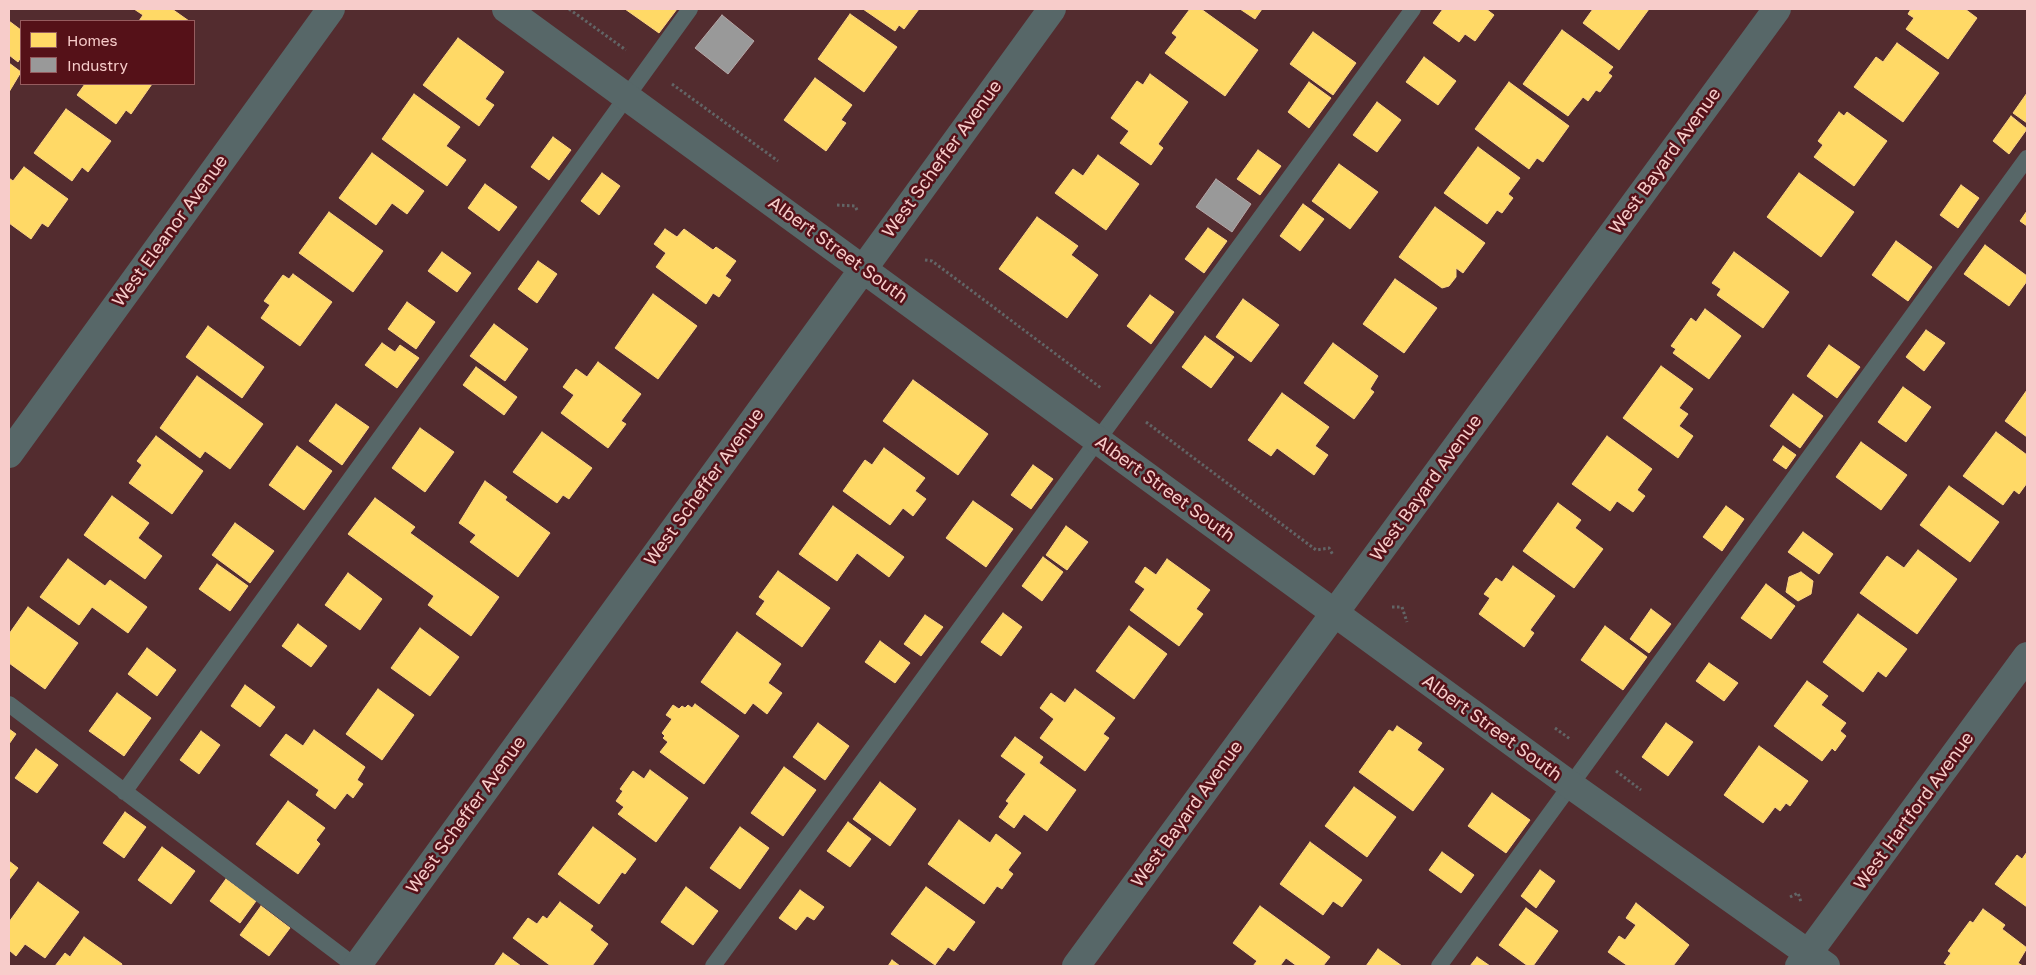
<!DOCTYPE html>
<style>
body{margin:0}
#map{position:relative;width:2036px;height:975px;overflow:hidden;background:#532c2f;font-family:"Golos Text",sans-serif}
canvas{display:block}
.frame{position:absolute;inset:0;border:10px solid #f7ccca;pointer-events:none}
.legend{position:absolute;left:20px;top:20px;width:175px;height:65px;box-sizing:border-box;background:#551118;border:1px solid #965c5f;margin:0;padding:6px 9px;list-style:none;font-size:15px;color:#f7ccca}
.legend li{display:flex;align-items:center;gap:10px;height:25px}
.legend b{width:25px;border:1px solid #965c5f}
</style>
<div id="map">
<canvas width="2036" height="975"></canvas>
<div class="frame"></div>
<ul class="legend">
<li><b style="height:14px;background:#ffd966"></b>Homes</li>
<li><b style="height:14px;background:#999"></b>Industry</li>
</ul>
</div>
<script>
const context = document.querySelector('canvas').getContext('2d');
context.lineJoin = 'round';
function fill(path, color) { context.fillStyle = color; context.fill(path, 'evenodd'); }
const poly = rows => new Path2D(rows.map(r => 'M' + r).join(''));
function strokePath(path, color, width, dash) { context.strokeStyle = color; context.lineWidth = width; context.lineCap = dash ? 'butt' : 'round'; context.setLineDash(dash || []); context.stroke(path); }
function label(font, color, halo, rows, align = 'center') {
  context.font = font + ' "Golos Text",sans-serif'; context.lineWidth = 5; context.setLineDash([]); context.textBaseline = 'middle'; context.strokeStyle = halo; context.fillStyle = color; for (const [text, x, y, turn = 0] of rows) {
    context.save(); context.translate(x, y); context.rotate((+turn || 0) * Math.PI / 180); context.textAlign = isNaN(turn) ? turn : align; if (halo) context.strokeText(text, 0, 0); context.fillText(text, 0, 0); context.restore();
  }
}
const homes = poly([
 [134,9,172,9,189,21,139,21,143,15,134,9],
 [625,9,677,9,659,33,625,9],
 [863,9,919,9,904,29,899,25,895,31,863,9],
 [1190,9,1201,9,1258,50,1225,96,1165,53,1177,37,1172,33,1190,9],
 [1240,9,1262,9,1255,19,1240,9],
 [1443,9,1486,9,1494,15,1475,41,1465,34,1459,42,1433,23,1443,9],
 [1593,9,1649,9,1619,50,1583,23,1593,9],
 [1911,9,1965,9,1977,18,1948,59,1906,29,1914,18,1908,14,1911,9],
 [850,14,897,47,864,92,818,59,850,14],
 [9,21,21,30,21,57,18,62,9,55,9,21],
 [1562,30,1613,67,1608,73,1612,76,1600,92,1596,90,1588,101,1583,97,1568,116,1523,84,1562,30],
 [1313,32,1356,63,1333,95,1290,64,1313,32],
 [458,38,504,72,485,99,494,105,479,126,423,85,458,38],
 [1897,43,1939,73,1903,122,1854,87,1876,57,1883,62,1897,43],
 [1424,57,1456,81,1438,105,1406,82,1424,57],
 [9,63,21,72,9,92,9,63],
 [1150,74,1188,102,1158,144,1163,148,1151,165,1120,143,1129,131,1111,118,1137,81,1143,85,1150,74],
 [815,78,852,105,841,120,846,123,826,151,784,120,815,78],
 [1309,82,1331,98,1309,128,1288,112,1309,82],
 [1509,82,1569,126,1543,162,1537,158,1529,169,1475,129,1509,82],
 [85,84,152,84,131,114,126,110,116,124,77,95,85,84],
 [2027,93,2027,123,2013,113,2027,93],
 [414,94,460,127,446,146,466,160,447,186,382,139,414,94],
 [1377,102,1401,120,1377,152,1353,135,1377,102],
 [66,109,111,141,88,172,82,167,72,181,34,153,66,109],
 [1839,112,1844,116,1847,112,1887,141,1854,186,1814,157,1823,145,1818,141,1839,112],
 [2011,116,2027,129,2009,154,1993,141,2011,116],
 [553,137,571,150,549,180,531,167,553,137],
 [1478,147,1520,178,1508,194,1513,198,1502,213,1497,210,1487,224,1444,193,1478,147],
 [1258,150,1281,166,1260,195,1237,179,1258,150],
 [372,153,424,191,407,214,392,203,376,225,339,198,372,153],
 [1098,155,1139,184,1106,230,1055,193,1073,169,1083,176,1098,155],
 [1339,164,1378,192,1350,229,1312,201,1339,164],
 [24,167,68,199,48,227,42,223,31,239,9,223,9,178,13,181,24,167],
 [602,173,620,186,599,215,581,201,602,173],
 [1799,173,1854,212,1821,257,1767,217,1799,173],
 [485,184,517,207,499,231,468,208,485,184],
 [1961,185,1979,198,1958,228,1940,215,1961,185],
 [1303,204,1324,219,1300,251,1280,236,1303,204],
 [1435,207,1485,243,1463,273,1456,268,1456,277,1449,286,1442,288,1399,257,1435,207],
 [2027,211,2027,226,2020,221,2027,211],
 [329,212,383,251,353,292,299,253,329,212],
 [1037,217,1078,246,1071,255,1098,275,1067,318,999,269,1037,217],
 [1208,228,1227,241,1204,273,1185,259,1208,228],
 [665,229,677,237,684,229,713,250,716,247,736,261,725,276,731,280,719,297,713,293,706,304,656,267,666,253,654,244,665,229],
 [1896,241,1932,267,1908,301,1872,275,1896,241],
 [1985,245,2027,276,2027,281,2009,306,1964,274,1985,245],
 [442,252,471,273,457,292,428,271,442,252],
 [1734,252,1789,292,1763,328,1717,295,1721,289,1712,283,1734,252],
 [538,261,557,274,537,303,518,289,538,261],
 [293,274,332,302,300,346,261,318,270,305,264,301,283,275,289,279,293,274],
 [1395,279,1437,308,1404,353,1363,324,1395,279],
 [653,294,697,326,658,379,615,348,653,294],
 [1150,295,1174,312,1151,344,1127,326,1150,295],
 [1243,299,1279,325,1251,362,1216,337,1243,299],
 [407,302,435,322,416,349,388,329,407,302],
 [1705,309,1741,336,1709,379,1673,353,1676,349,1671,346,1691,318,1696,322,1705,309],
 [494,324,528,349,505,381,470,356,494,324],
 [208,326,264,367,242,398,186,357,208,326],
 [1926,330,1945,343,1924,371,1906,357,1926,330],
 [1205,336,1234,357,1211,388,1182,367,1205,336],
 [382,343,395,352,400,345,419,358,397,388,365,365,382,343],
 [1333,343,1378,376,1370,389,1374,392,1354,419,1304,383,1333,343],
 [1829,345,1860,367,1837,398,1807,376,1829,345],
 [598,362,641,394,621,421,626,424,608,448,561,413,574,395,563,387,576,369,587,377,598,362],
 [1661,366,1693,389,1679,408,1688,414,1679,426,1693,436,1678,458,1623,418,1661,366],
 [476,367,517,397,504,415,463,385,476,367],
 [197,376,263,424,230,469,205,451,200,458,160,428,197,376],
 [913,380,988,434,958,475,883,421,913,380],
 [1903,387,1931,407,1906,442,1878,422,1903,387],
 [2027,390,2027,437,2005,421,2027,390],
 [1282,393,1329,427,1315,446,1328,455,1314,475,1277,448,1271,456,1248,440,1282,393],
 [1793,394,1823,416,1800,448,1770,426,1793,394],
 [336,404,369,427,342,465,309,441,336,404],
 [420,428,454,452,425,492,392,468,420,428],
 [542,432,592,468,569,499,563,495,557,503,513,472,542,432],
 [1996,432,2027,455,2027,483,2019,494,2014,490,2003,505,1963,476,1996,432],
 [156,436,203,471,172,514,129,483,142,465,137,461,156,436],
 [1607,436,1652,469,1637,490,1645,496,1633,512,1617,501,1610,511,1572,484,1607,436],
 [1861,442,1907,475,1881,510,1836,477,1861,442],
 [297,446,332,471,304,510,269,485,297,446],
 [1783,446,1796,455,1786,469,1773,460,1783,446],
 [884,448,925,478,915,491,926,499,913,516,903,508,890,525,843,491,865,460,872,465,884,448],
 [1033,465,1053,479,1031,509,1011,495,1033,465],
 [485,481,507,497,505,500,550,533,518,577,470,542,476,535,459,523,485,481],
 [1949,486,1999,522,1970,562,1920,525,1949,486],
 [112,496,149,523,138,538,162,556,145,579,84,535,112,496],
 [375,498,415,527,410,533,499,597,471,636,428,605,434,596,348,534,375,498],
 [973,501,1013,529,986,567,946,538,973,501],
 [1558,503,1581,520,1575,528,1603,549,1574,588,1523,551,1558,503],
 [833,506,904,557,889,577,857,553,837,581,799,554,833,506],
 [1726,506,1744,519,1722,551,1703,537,1726,506],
 [235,523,274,551,250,583,212,555,235,523],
 [1066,526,1088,542,1067,570,1046,555,1066,526],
 [1803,532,1833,554,1819,574,1788,552,1803,532],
 [1918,550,1957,579,1917,634,1860,593,1887,556,1904,568,1918,550],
 [1043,557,1063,572,1042,601,1022,586,1043,557],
 [68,559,105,586,110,580,147,607,128,633,92,607,79,625,40,597,68,559],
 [1167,559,1210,590,1196,609,1203,614,1179,646,1130,610,1145,589,1135,582,1145,567,1156,575,1167,559],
 [217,564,248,586,230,611,199,589,217,564],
 [1513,566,1555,596,1530,630,1534,633,1524,647,1479,614,1490,598,1484,594,1496,578,1502,582,1513,566],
 [778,571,830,608,802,647,756,614,765,601,759,597,778,571],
 [1801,572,1813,581,1811,594,1798,601,1786,592,1789,577,1801,572],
 [348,573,382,599,360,630,325,605,348,573],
 [1766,584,1795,606,1771,639,1741,618,1766,584],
 [28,607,78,643,45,689,9,663,9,634,28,607],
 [1651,609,1671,624,1649,653,1630,639,1651,609],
 [1003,613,1022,627,1001,656,981,642,1003,613],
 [1858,614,1907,649,1886,677,1878,671,1863,692,1823,662,1858,614],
 [925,615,943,627,921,656,904,644,925,615],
 [298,624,327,646,311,667,282,646,298,624],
 [1129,626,1167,654,1134,699,1096,671,1129,626],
 [1605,626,1647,657,1623,690,1581,660,1605,626],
 [420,628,459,657,430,696,391,668,420,628],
 [737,632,781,664,768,683,782,693,767,714,753,703,745,714,701,682,737,632],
 [880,641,910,663,895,683,865,662,880,641],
 [147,648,176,670,157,696,128,674,147,648],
 [1709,663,1738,683,1724,701,1696,681,1709,663],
 [1807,681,1828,696,1821,705,1846,723,1840,731,1846,736,1835,751,1832,748,1822,761,1774,726,1807,681],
 [245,685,275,707,260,727,231,706,245,685],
 [378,689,414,715,382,760,346,734,378,689],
 [1075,689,1115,718,1103,734,1109,738,1085,771,1040,738,1054,719,1040,708,1051,693,1065,703,1075,689],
 [117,693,151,718,124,756,89,731,117,693],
 [695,704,739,736,704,784,660,752,668,742,663,738,665,736,662,733,672,719,666,715,673,705,679,709,682,706,685,708,688,705,692,708,695,704],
 [818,723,849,746,825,780,793,757,818,723],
 [1666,723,1693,742,1668,776,1642,757,1666,723],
 [1397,726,1422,743,1417,750,1444,769,1413,811,1359,772,1389,730,1393,732,1397,726],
 [9,729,16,734,9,744,9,729],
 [314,730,365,767,357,780,363,784,353,798,347,793,335,809,316,795,319,790,270,755,286,734,303,746,314,730],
 [201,731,220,745,199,774,180,760,201,731],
 [1015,737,1043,757,1039,763,1076,790,1047,831,1024,814,1014,828,999,817,1009,803,1006,801,1026,774,1001,756,1015,737],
 [1759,746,1808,781,1790,806,1786,803,1780,811,1775,807,1763,823,1724,795,1759,746],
 [36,749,58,765,37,793,15,778,36,749],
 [784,767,816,790,783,836,751,813,784,767],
 [650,770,688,798,656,842,618,814,624,807,616,801,623,791,620,789,633,771,644,779,650,770],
 [880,782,916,809,890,846,853,819,880,782],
 [1354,787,1396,817,1367,857,1325,826,1354,787],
 [1492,793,1530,820,1506,853,1468,826,1492,793],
 [288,801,325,828,316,840,320,844,298,874,256,844,288,801],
 [125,812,146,827,124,858,103,843,125,812],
 [959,820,990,843,996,834,1021,853,1008,870,1013,874,1002,889,997,886,984,904,928,864,959,820],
 [848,822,871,839,850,867,827,851,848,822],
 [593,827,636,859,625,874,622,872,599,904,558,874,593,827],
 [740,827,769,848,740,889,710,868,740,827],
 [1310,842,1362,880,1342,907,1333,901,1323,915,1280,884,1310,842],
 [162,847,195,871,171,904,138,880,162,847],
 [1442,852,1474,875,1461,893,1429,870,1442,852],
 [2027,852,2027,907,1995,884,2017,855,2022,859,2027,852],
 [9,861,18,868,9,880,9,861],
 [1540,870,1555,881,1536,908,1521,896,1540,870],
 [226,879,256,901,240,923,210,901,226,879],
 [38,882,79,912,45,958,25,944,16,956,9,950,9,922,38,882],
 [686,887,718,911,693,945,661,922,686,887],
 [926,887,975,922,954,951,948,947,935,965,891,934,926,887],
 [800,890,824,907,814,920,807,916,796,930,779,918,800,890],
 [560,902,593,926,590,930,608,944,592,966,551,966,513,938,528,918,537,924,543,916,547,919,560,902],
 [1636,903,1689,945,1673,966,1628,966,1608,952,1619,936,1625,940,1636,925,1626,918,1636,903],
 [261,906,290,928,269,956,240,935,261,906],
 [1260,906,1330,957,1323,966,1297,966,1286,958,1280,966,1253,966,1257,961,1233,943,1260,906],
 [1526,908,1558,931,1533,966,1528,966,1499,945,1526,908],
 [1983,909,2005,925,2002,929,2027,948,2018,963,2023,966,1949,966,1944,963,1951,953,1948,951,1970,921,1973,923,1983,909],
 [84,937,122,964,121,966,55,966,65,953,70,957,84,937],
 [1378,949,1402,966,1366,966,1378,949],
 [503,953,521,966,494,966,503,953],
 [1477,957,1490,966,1470,966,1477,957],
 [892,960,900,966,888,966,892,960]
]);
fill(homes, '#ffd966');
strokePath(homes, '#fdd584', 1);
const industry = poly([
 [722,15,754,41,728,74,695,48,722,15],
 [1216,179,1251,204,1232,232,1196,207,1216,179]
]);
fill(industry, '#999');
strokePath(industry, '#b5a8a8', 1);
strokePath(poly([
 [569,9,626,50],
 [672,84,778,161],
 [837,205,855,206,858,212],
 [925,260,932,261,1101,388],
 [1146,422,1316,550,1329,548,1333,555],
 [1392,607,1402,607,1407,622],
 [1555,728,1570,739],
 [1616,771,1641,790],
 [1790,897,1798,893,1801,902]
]), '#626566', 3, [2.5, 2.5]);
strokePath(poly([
 [9,704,355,966],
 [124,792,690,9],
 [713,966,1413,9],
 [1439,966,2027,158]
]), '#576768', 16);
strokePath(poly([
 [506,9,1572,786,1826,966],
 [9,454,331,9],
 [357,966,1052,9],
 [1076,966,1777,9],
 [1799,966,2027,656]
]), '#576768', 28);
label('18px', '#f7ccca', '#551118', [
 ["West Scheffer Avenue",942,159,-54],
 ["West Bayard Avenue",1665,161,-54],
 ["West Eleanor Avenue",170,231,-54],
 ["Albert Street South",838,250,36],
 ["West Scheffer Avenue",704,487,-54],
 ["West Bayard Avenue",1426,488,-54],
 ["Albert Street South",1165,489,36],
 ["Albert Street South",1492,728,36],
 ["West Hartford Avenue",1914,811,-54],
 ["West Bayard Avenue",1187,814,-54],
 ["West Scheffer Avenue",466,815,-54]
]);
</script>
